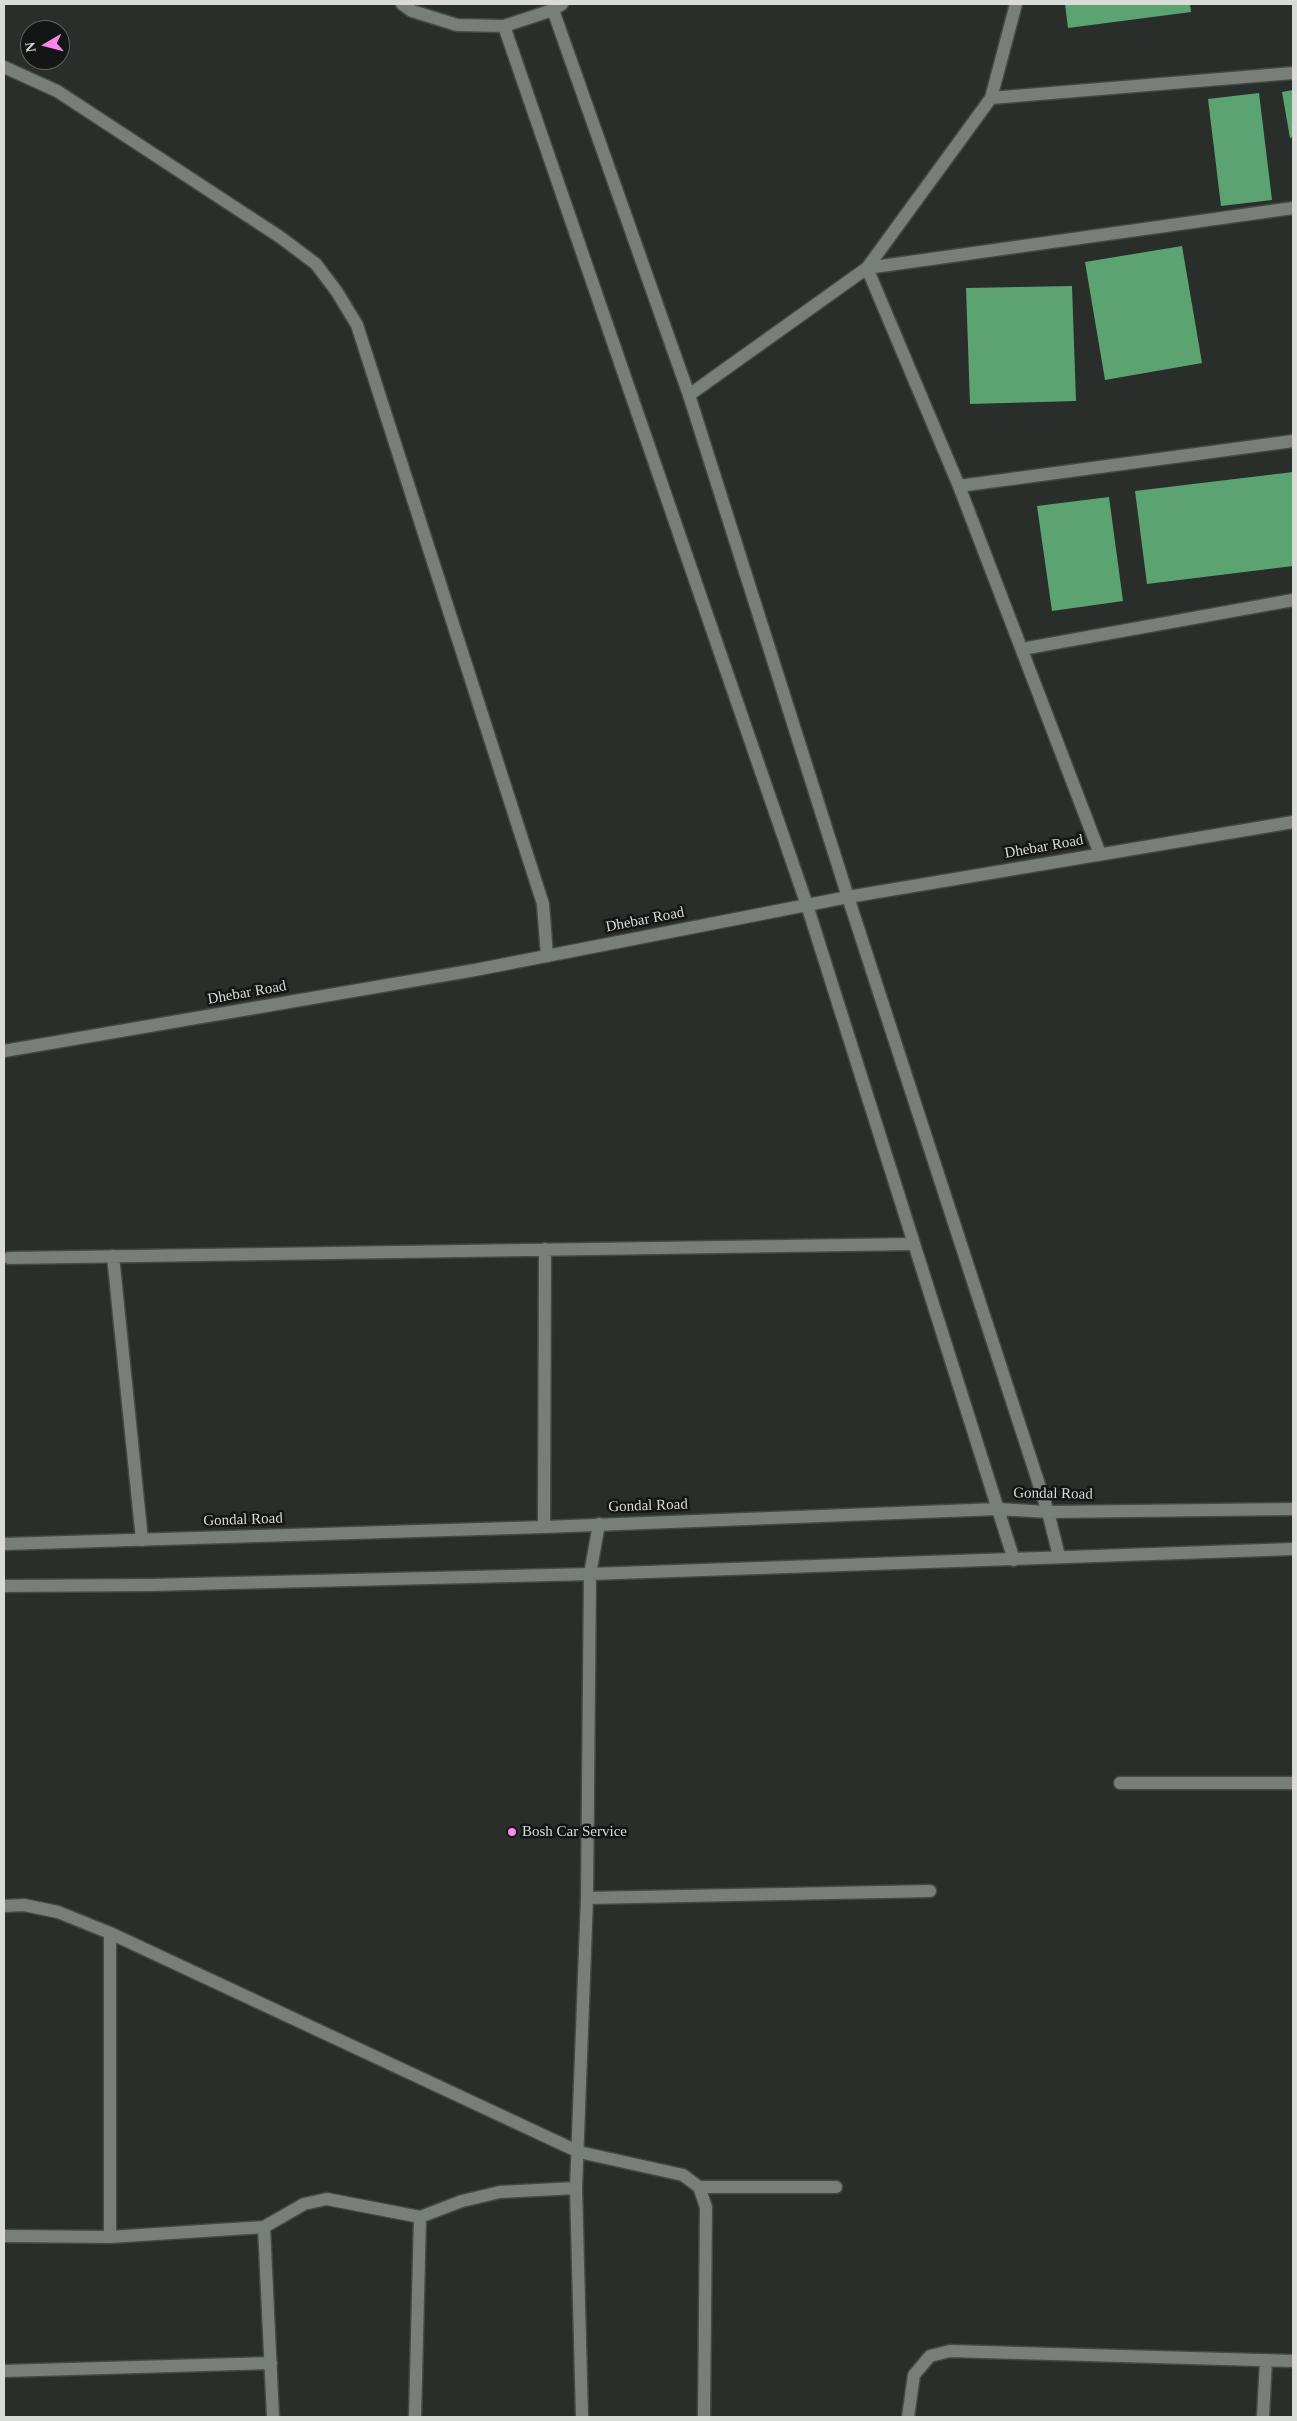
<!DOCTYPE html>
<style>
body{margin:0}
#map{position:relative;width:1297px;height:2421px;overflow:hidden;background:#292e2a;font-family:"Times New Roman",serif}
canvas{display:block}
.frame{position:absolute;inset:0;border:5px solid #d8dbd8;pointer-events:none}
.north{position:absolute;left:20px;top:20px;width:50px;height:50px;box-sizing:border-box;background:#131614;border:1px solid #626562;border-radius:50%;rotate:262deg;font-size:14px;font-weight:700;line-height:20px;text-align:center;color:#d8dbd8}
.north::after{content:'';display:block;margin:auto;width:18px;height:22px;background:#f987e9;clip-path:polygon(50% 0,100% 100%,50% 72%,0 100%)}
</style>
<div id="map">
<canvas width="1297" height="2421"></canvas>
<div class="frame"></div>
<div class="north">N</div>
</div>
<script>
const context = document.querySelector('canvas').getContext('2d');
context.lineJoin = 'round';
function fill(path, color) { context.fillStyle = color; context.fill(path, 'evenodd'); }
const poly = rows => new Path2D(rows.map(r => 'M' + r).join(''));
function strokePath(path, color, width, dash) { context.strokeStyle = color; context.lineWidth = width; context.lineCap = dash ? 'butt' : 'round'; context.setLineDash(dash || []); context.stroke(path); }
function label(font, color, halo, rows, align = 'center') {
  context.font = font + ' "Times New Roman",serif'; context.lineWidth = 5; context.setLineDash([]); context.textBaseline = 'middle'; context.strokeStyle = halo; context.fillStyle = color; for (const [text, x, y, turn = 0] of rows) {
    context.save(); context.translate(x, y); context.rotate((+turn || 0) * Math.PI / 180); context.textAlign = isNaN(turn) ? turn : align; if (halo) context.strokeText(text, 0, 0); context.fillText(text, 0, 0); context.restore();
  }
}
fill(poly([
 [1065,4,1190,4,1191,12,1068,28],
 [1293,90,1293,137,1290,138,1282,92],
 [1259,93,1272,200,1221,206,1208,99],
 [1182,246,1202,363,1105,380,1085,262],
 [1072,286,1076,401,970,404,966,288],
 [1293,472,1293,566,1147,584,1135,491],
 [1109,497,1123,601,1052,611,1037,506]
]), '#5ba472');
const minor = poly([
 [4,67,57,91,280,237,316,264,337,292,357,325,543,904,547,956],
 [991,98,1293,73],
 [689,395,867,268,991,98,1016,4],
 [959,486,1293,441],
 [1022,649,1293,600],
 [1100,854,959,486,867,268,1293,208],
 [113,1256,142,1540],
 [9,1258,914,1244],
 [544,1527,545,1249],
 [1120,1783,1293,1783],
 [587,1898,930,1891],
 [4,1906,24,1905,58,1912,110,1933,579,2152,683,2175,699,2187,706,2207,704,2417],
 [699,2187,836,2187],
 [420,2217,462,2201,500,2192,576,2188],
 [264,2227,304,2204,327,2199,420,2217,415,2417],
 [4,2236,110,2237,264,2227,273,2417],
 [110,2237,110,1933],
 [4,2371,271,2363],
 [582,2417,576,2188,587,1898,590,1574,599,1524],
 [908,2417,914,2375,930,2356,950,2351,1293,2361],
 [1263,2417,1266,2360]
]);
const tertiary = poly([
 [4,1051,475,970,848,897,1293,822]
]);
const secondary = poly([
 [402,4,412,11,457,25,504,26,553,10,562,4],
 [553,10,689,395,848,897,1048,1512,1059,1556],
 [504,26,807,905,1014,1560],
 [4,1544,544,1527,998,1509,1048,1512,1293,1509],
 [4,1586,150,1585,590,1574,1293,1549]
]);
strokePath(minor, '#454946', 15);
strokePath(tertiary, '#454946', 15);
strokePath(secondary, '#454946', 15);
strokePath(minor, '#787e79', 12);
strokePath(tertiary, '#787e79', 12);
strokePath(secondary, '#787e79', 12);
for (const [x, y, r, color] of [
 [512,1832,5,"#f987e9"]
]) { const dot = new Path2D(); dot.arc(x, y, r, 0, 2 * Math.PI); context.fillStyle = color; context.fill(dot); strokePath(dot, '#131614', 2); }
label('15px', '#d8dbd8', '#131614', [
 ["Dhebar Road",1044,847,-10],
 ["Dhebar Road",645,920,-11],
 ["Dhebar Road",247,993,-10],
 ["Gondal Road",1053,1494,1],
 ["Gondal Road",648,1506,-2],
 ["Gondal Road",243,1520,-2]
]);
label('15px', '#d8dbd8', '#131614', [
 ["Bosh Car Service",522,1832]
], 'left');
</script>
